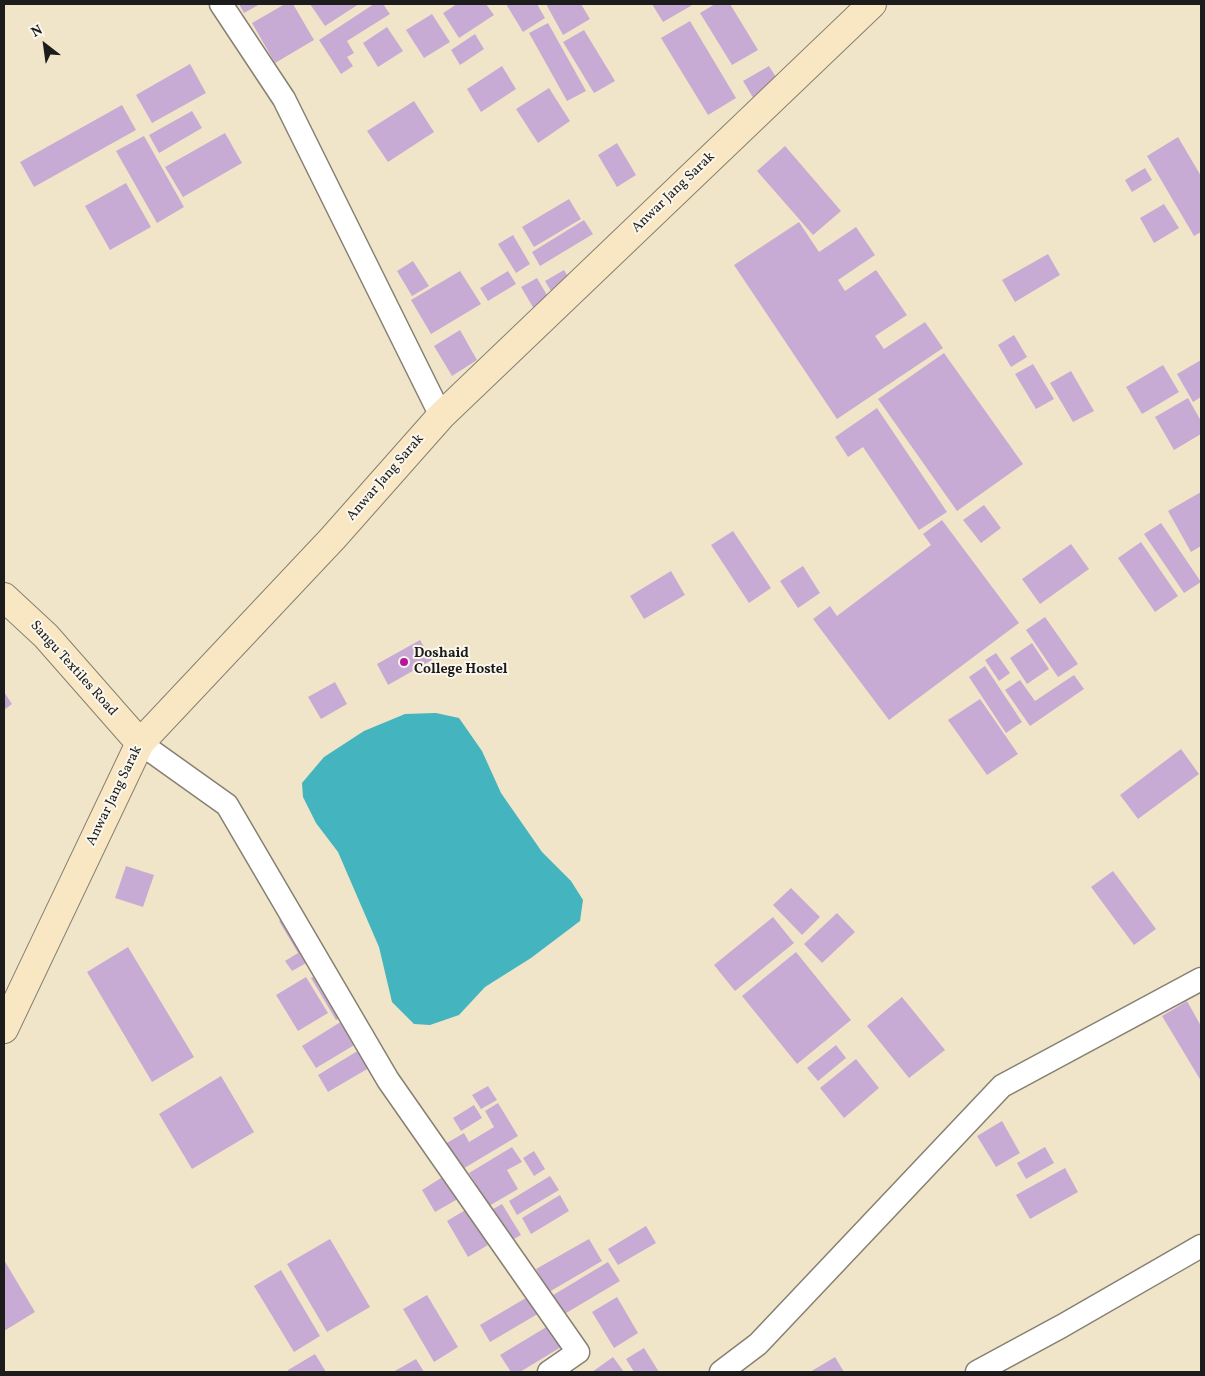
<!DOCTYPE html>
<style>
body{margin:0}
#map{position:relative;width:1205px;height:1376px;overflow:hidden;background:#f0e5c8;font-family:Vollkorn,serif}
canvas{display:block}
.frame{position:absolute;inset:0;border:5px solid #1c1c1c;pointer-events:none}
.north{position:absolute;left:20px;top:20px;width:50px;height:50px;-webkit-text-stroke:4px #fbf7ec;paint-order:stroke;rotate:330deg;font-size:14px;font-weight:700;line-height:20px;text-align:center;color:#1c1c1c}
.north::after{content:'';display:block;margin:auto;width:18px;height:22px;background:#1c1c1c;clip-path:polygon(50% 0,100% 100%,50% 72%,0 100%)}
</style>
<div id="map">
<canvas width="1205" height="1376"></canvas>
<div class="frame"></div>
<div class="north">N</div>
</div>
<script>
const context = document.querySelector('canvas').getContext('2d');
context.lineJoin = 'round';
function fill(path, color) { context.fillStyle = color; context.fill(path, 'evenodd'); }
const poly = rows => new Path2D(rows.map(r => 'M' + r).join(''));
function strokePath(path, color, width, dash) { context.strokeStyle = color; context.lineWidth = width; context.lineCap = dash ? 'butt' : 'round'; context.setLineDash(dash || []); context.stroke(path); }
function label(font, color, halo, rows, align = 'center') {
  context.font = font + ' Vollkorn,serif'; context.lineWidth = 4; context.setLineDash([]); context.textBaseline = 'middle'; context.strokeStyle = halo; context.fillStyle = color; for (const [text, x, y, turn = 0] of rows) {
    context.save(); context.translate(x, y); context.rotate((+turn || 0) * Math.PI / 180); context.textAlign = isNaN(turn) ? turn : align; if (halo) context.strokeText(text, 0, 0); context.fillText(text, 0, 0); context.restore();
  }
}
fill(poly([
 [436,713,459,718,482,751,501,793,542,852,571,881,583,900,580,921,531,958,485,987,459,1015,430,1025,414,1024,392,1002,379,947,338,852,316,823,303,797,302,783,324,757,364,731,405,714]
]), '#44b4be');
fill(poly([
 [239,4,260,4,244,13],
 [285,4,293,4,314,40,275,63,252,23],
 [310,4,359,4,325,26],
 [374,4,383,4,390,14,347,41,354,53,347,57,353,66,341,74,319,40],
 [457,4,486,4,494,15,459,38,443,13],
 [506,4,537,4,545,18,523,32],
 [546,4,581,4,590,19,563,35],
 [652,4,694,4,663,22],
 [715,4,730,4,758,50,732,65,700,13],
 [432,14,450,42,424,58,406,30],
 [690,21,736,98,708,115,661,38],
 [548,23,586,91,567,101,529,33],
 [387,27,403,51,378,67,363,43],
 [584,30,615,81,594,93,563,42],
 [475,34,484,49,460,65,451,50],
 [190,64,206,93,152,123,136,95],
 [502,66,516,89,481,112,467,89],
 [769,66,789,98,763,114,743,81],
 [549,88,570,121,538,143,516,109],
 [414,101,434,132,388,162,367,131],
 [122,105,136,130,34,187,20,162],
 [192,111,202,128,159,153,149,135],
 [225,133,242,163,183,197,165,167],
 [144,136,184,207,157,223,116,151],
 [1178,137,1201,176,1201,232,1194,236,1147,156],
 [617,143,636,175,617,187,598,155],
 [785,146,841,211,813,235,757,171],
 [1145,168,1152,180,1132,192,1125,180],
 [126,183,151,227,110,250,85,206],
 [569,199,581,219,534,247,522,227],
 [1164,204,1179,228,1154,243,1140,218],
 [584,220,593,234,540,266,532,252],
 [799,222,819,252,856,227,875,255,838,280,845,291,876,270,907,315,875,336,884,349,925,322,943,348,837,419,734,265],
 [513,235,530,264,516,273,498,244],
 [1048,254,1060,275,1015,302,1002,280],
 [413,261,429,286,412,296,397,271],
 [564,270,579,295,560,306,545,281],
 [460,271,481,304,431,334,411,300],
 [508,271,516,284,488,301,480,288],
 [537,278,558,314,543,324,521,287],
 [460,330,477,360,452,376,434,346],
 [1014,335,1027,357,1011,367,998,345],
 [944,353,1023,464,957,511,878,399],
 [1201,360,1201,397,1193,402,1177,374],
 [1033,364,1054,399,1036,409,1015,374],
 [1163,365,1179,392,1142,414,1126,387],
 [1071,371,1094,411,1073,422,1050,383],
 [1188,398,1201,421,1201,434,1174,450,1155,417],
 [877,408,947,512,919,530,863,447,848,457,835,437],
 [1201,492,1201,546,1191,552,1168,511],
 [984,505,1001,528,981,543,963,520],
 [942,520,1019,623,889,720,813,619,830,606,837,616,931,545,923,534],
 [1161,523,1201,582,1184,593,1144,534],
 [733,531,771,588,749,603,711,545],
 [1141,542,1178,596,1155,612,1118,558],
 [1071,544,1089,569,1040,604,1022,579],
 [803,566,820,593,798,608,780,581],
 [671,571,685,595,644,619,630,596],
 [1045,617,1078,664,1058,677,1026,630],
 [420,640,432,660,388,685,377,664],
 [1032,643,1049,669,1027,684,1010,658],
 [996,653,1010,673,999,681,985,660],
 [985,666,1022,722,1006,733,969,677],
 [1074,675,1084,689,1030,726,1005,690,1020,680,1035,701],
 [335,682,347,704,321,719,308,697],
 [4,692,12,704,4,710],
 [980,699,1018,754,987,775,948,720],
 [1181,749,1199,774,1138,819,1120,795],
 [126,866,154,875,143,907,115,898],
 [1113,871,1156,929,1134,945,1091,887],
 [791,888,820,917,802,935,773,905],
 [837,913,855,932,822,963,804,944],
 [290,916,315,958,292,971,285,961,298,953,279,921],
 [773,917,794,943,735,991,714,965],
 [128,947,194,1057,152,1082,87,972],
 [796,952,851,1020,797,1064,742,996],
 [321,972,346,1015,336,1020,311,978],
 [306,977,328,1013,298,1031,276,995],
 [902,997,945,1050,909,1078,867,1026],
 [1187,1001,1201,1026,1201,1081,1162,1016],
 [347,1018,361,1041,316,1068,302,1046],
 [836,1045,846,1058,818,1081,807,1068],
 [364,1047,374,1065,328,1092,318,1075],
 [856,1059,879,1088,844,1118,820,1088],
 [221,1076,254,1132,192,1169,159,1114],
 [488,1086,497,1100,481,1109,472,1095],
 [498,1103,518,1136,461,1170,445,1144,464,1133,469,1142,494,1127,485,1111],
 [474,1105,482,1118,461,1131,453,1118],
 [1002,1121,1020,1153,996,1167,977,1136],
 [512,1147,522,1162,507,1170,518,1189,489,1206,469,1173],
 [1045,1147,1054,1163,1026,1179,1017,1163],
 [534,1151,545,1169,534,1176,523,1158],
 [1065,1168,1078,1192,1030,1219,1016,1195],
 [449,1173,463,1196,435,1212,422,1190],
 [550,1176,559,1190,517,1215,509,1201],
 [560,1195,569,1211,531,1234,522,1218],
 [502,1204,521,1235,505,1244,486,1213],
 [467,1209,488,1245,468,1257,447,1221],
 [646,1226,656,1243,618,1265,608,1249],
 [330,1239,370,1307,327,1332,287,1264],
 [589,1239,602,1261,549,1292,536,1269],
 [4,1260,35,1312,4,1331],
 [608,1262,620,1281,561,1316,550,1297],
 [281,1270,320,1336,294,1352,254,1286],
 [427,1295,458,1347,434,1362,403,1309],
 [531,1295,541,1312,490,1342,480,1325],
 [617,1297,638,1333,614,1348,592,1312],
 [553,1323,566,1344,520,1372,511,1372,500,1355],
 [644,1348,659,1372,634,1372,626,1359],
 [315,1354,326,1372,289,1372,288,1370],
 [613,1357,624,1372,592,1372],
 [835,1357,844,1372,810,1372],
 [416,1359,424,1372,393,1372]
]), '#c8abd4');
const street = poly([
 [221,4,284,99,441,416],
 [140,743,227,805,388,1080,578,1352,549,1372],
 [721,1372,758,1344,1002,1086,1201,979],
 [977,1372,1062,1326,1201,1246]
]);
const secondary = poly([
 [4,597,46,636,140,743],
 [4,1029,140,743,333,538,441,416,872,4]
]);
strokePath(street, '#868072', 25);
strokePath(secondary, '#868072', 30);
strokePath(street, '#fff', 22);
strokePath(secondary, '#f9e7c3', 28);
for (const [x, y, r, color] of [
 [404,662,5,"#b5179e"]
]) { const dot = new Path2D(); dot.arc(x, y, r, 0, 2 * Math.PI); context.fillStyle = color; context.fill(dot); strokePath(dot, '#fbf7ec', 2); }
label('14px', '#1c1c1c', '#fbf7ec', [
 ["Anwar Jang Sarak",674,193,-44],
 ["Anwar Jang Sarak",386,478,-49],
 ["Sangu Textiles Road",73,669,48],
 ["Anwar Jang Sarak",115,796,-64]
]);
label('bold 14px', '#1c1c1c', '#fbf7ec', [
 ["Doshaid",414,654],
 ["College Hostel",414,670]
], 'left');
</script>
